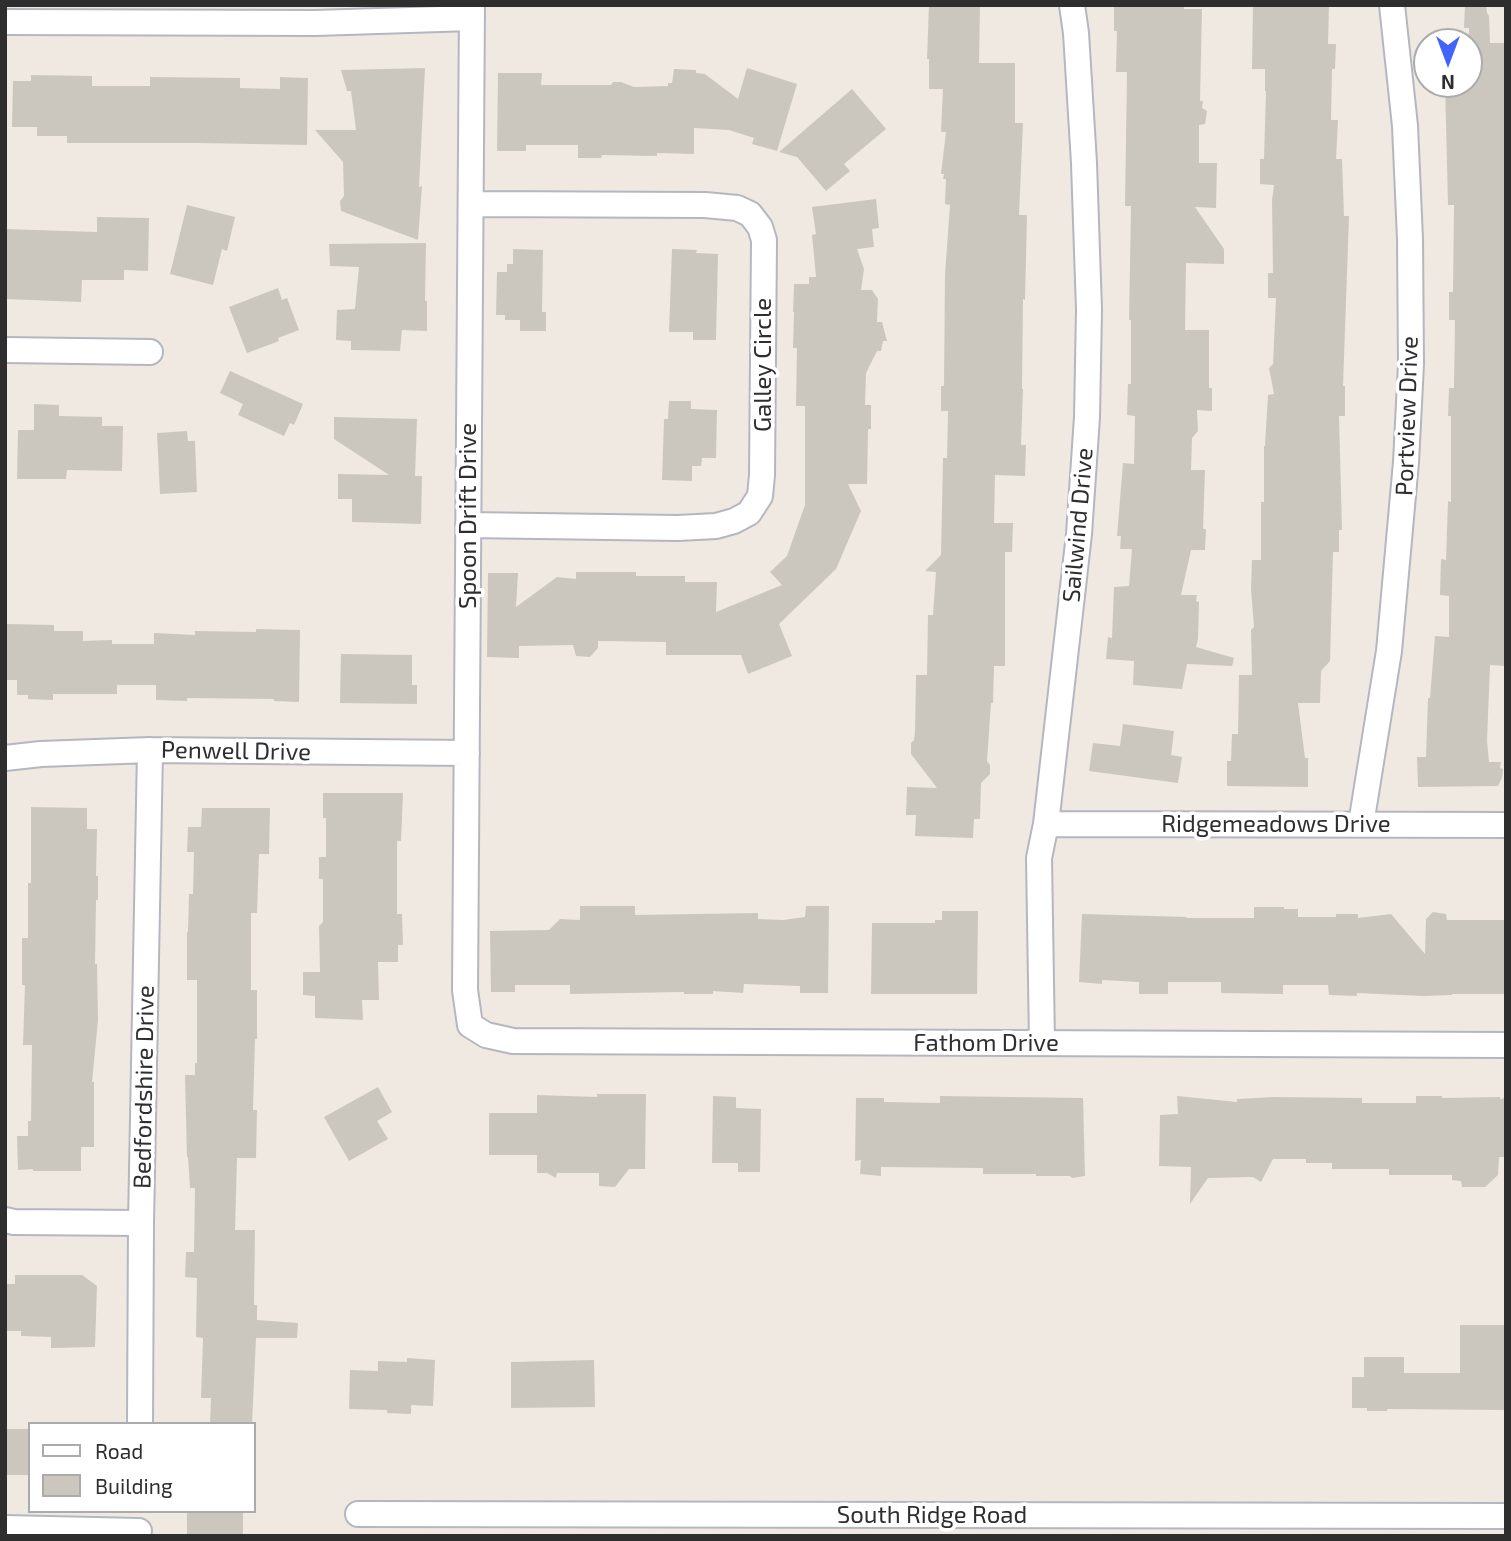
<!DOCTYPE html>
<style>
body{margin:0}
#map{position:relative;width:1511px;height:1541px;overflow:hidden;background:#efe9e1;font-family:"Exo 2",sans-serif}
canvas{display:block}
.frame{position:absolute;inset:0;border:7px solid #2e2e2e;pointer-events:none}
.legend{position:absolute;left:28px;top:1422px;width:228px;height:91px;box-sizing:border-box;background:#fff;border:2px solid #ababab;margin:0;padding:9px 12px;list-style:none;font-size:21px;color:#2e2e2e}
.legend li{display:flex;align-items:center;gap:14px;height:35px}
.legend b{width:35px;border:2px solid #ababab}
.north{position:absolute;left:1413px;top:28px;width:70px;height:70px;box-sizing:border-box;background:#fff;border:2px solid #ababab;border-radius:50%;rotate:180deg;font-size:19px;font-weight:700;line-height:28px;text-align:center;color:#2e2e2e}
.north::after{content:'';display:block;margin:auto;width:24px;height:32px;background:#4264fb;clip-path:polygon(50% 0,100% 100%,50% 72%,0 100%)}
</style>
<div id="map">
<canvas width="1511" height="1541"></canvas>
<div class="frame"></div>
<ul class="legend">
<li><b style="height:9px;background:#fff"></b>Road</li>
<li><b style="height:19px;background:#cbc7bf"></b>Building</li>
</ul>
<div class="north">N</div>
</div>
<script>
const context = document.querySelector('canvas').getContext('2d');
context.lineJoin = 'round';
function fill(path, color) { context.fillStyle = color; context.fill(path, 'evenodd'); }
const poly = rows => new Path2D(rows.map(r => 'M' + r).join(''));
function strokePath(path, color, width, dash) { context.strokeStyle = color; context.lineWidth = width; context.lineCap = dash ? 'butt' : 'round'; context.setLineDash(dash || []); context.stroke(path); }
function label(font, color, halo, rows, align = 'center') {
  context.font = font + ' "Exo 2",sans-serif'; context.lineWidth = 7; context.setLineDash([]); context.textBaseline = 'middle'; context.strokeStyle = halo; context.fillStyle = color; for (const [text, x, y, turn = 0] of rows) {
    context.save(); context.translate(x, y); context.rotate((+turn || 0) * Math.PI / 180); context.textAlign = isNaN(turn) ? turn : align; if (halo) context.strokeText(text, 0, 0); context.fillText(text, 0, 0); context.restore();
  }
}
fill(poly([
 [929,5,980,5,979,63,1015,63,1015,123,1023,123,1019,215,1027,215,1025,300,1023,299,1022,389,1023,389,1021,445,1026,445,1025,476,995,475,994,523,1013,523,1012,552,1005,552,1005,666,994,666,993,703,991,703,987,761,990,765,990,774,981,783,980,819,974,819,973,838,915,836,916,815,906,815,907,787,937,788,911,754,911,743,914,740,915,732,916,675,927,675,928,615,933,615,936,572,925,571,941,555,943,458,947,458,948,411,941,411,941,386,944,386,945,274,950,205,945,204,946,179,943,179,944,174,941,174,946,132,941,132,943,89,929,89,929,59,927,59],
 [1114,5,1184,5,1184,9,1202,9,1200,101,1203,101,1202,108,1207,111,1205,124,1199,125,1199,163,1217,163,1216,208,1195,207,1224,249,1224,264,1186,263,1185,330,1209,330,1209,388,1212,388,1212,411,1197,410,1198,431,1192,438,1191,470,1205,470,1203,529,1206,529,1205,550,1191,550,1181,595,1197,595,1196,601,1199,602,1198,639,1196,647,1234,658,1232,666,1187,664,1182,689,1133,685,1134,661,1106,659,1108,637,1112,638,1114,587,1129,586,1132,549,1120,549,1121,536,1117,536,1123,463,1134,464,1135,416,1127,415,1128,384,1131,384,1131,320,1129,320,1131,206,1125,206,1127,72,1116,72,1117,31,1114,31],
 [1253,5,1329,5,1328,44,1336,44,1335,69,1332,69,1331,120,1338,120,1336,159,1342,159,1344,216,1349,216,1343,386,1345,386,1345,416,1339,416,1342,530,1339,530,1339,552,1333,552,1330,661,1321,671,1320,703,1298,703,1305,758,1308,758,1308,787,1227,786,1227,761,1231,761,1232,734,1238,734,1239,675,1252,675,1251,630,1254,627,1251,589,1252,560,1261,560,1261,502,1264,502,1264,446,1265,446,1268,395,1274,394,1269,368,1273,364,1276,298,1268,298,1268,273,1273,273,1272,200,1274,185,1260,184,1260,159,1264,159,1266,91,1265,91,1265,69,1252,69],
 [1465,5,1486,5,1487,13,1489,16,1490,43,1506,43,1506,666,1490,665,1487,741,1489,762,1501,762,1500,768,1503,769,1502,778,1498,786,1418,787,1417,757,1426,757,1428,698,1430,698,1435,636,1449,637,1449,596,1440,595,1441,559,1446,560,1448,501,1451,502,1451,416,1448,416,1449,388,1454,388,1455,320,1449,320,1449,292,1453,292,1454,205,1448,205,1445,84,1469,84,1469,28,1464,28],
 [425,68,419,187,422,186,418,240,341,211,340,201,344,196,343,162,315,130,356,130,351,91,347,91,341,70],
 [747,68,797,84,777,151,752,144,754,138,729,130,694,128,694,154,657,153,657,156,602,155,601,158,578,158,578,145,526,145,526,151,497,151,498,73,542,73,541,85,611,85,613,82,621,82,634,87,668,86,668,83,672,83,674,69,696,70,696,73,705,74,738,99],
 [31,75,92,76,92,86,150,86,150,77,240,78,240,88,280,89,280,77,308,78,307,145,199,143,67,143,67,136,37,136,37,127,12,127,13,81,31,81],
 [852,89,886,129,844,164,850,171,826,191,797,157,779,152],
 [876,199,879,228,872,229,874,247,857,249,864,269,861,290,872,290,878,299,877,322,882,322,887,341,883,341,881,351,877,351,866,373,865,405,871,405,871,429,868,429,867,484,848,484,861,511,836,569,779,624,792,656,748,674,741,655,666,655,666,642,598,641,598,648,590,657,576,656,573,645,519,646,519,658,487,657,488,573,518,573,516,607,557,577,576,579,576,572,636,572,636,576,685,576,685,582,717,582,716,612,782,585,770,572,787,556,805,505,805,406,796,406,797,348,793,348,794,312,793,312,794,284,809,284,809,277,816,277,812,235,816,234,812,207],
 [187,205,235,217,227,251,222,249,213,285,170,274],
 [97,217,149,218,148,271,124,270,124,280,82,280,81,302,5,299,5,229,97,232],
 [426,243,425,301,427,301,427,331,402,330,400,351,351,350,351,341,336,340,337,310,355,309,359,267,330,266,329,244],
 [513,249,543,250,542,312,546,312,546,331,520,331,520,320,505,320,505,315,496,315,497,272,507,272,507,264,513,264],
 [672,249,697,250,696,253,718,254,716,340,693,340,693,332,669,332],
 [278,288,282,300,287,298,299,330,278,338,279,341,247,353,229,307],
 [230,371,303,404,294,425,290,423,284,436,238,415,243,404,220,393],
 [669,401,691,401,691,409,717,410,716,458,702,458,701,466,692,466,692,481,662,480,664,419,668,419],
 [34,404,59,405,59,416,102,417,102,426,123,426,122,471,67,470,66,479,17,479,18,430,34,430],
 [334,417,417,419,415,476,422,476,421,524,352,522,352,499,338,499,338,474,389,475,334,439],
 [187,431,188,441,195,441,197,492,160,494,157,433],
 [7,624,54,625,54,631,83,631,83,641,112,640,112,644,154,644,154,633,195,635,195,631,256,632,256,629,300,630,299,702,274,701,274,699,187,698,187,701,156,700,156,685,117,685,117,694,53,694,53,700,28,699,28,695,17,695,17,680,6,680],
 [341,654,412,655,412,685,417,685,417,704,340,703],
 [1123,724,1174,731,1171,755,1182,757,1178,783,1089,771,1093,743,1120,746],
 [323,793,403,793,401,841,397,841,397,914,402,914,403,945,398,945,398,962,378,962,379,1000,362,1000,363,1020,315,1018,315,996,303,995,303,972,320,972,319,926,323,922,323,879,319,879,319,857,326,857,326,818,323,818],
 [31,807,87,808,87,829,97,829,96,876,98,876,98,900,96,900,95,964,97,964,98,1020,92,1082,94,1082,94,1147,81,1147,81,1171,33,1171,33,1169,18,1170,17,1136,28,1136,28,1121,31,1121,32,1045,23,1045,25,985,22,985,22,938,28,938,28,883,31,883],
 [202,808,270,808,269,854,259,854,257,913,251,913,251,990,257,990,257,1039,255,1039,253,1110,257,1110,256,1158,237,1158,235,1230,255,1230,254,1305,257,1305,257,1320,298,1323,297,1338,256,1338,252,1424,210,1424,211,1398,201,1398,203,1338,196,1337,197,1278,185,1277,186,1252,194,1252,195,1188,190,1188,188,1157,187,1157,185,1075,195,1075,195,1063,197,1063,197,980,187,980,187,932,188,932,189,894,193,894,194,852,187,852,188,827,201,827],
 [580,906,635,906,635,915,758,913,758,919,783,920,805,917,806,906,829,906,828,993,800,993,800,986,744,984,743,993,713,991,713,994,684,994,684,992,570,994,570,985,515,985,515,992,491,992,490,931,549,930,560,919,580,920],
 [1254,907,1284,907,1284,909,1298,909,1298,917,1336,917,1336,914,1358,914,1358,918,1391,914,1425,954,1426,919,1433,912,1446,914,1447,920,1506,920,1506,994,1452,994,1452,995,1423,996,1357,993,1357,996,1329,995,1328,985,1283,985,1283,994,1221,993,1221,982,1168,982,1168,994,1139,994,1139,982,1102,980,1102,984,1079,982,1082,914,1187,917,1186,918,1254,918],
 [942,911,978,911,977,994,871,994,872,923,935,923,935,920,942,920],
 [378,1087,392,1112,377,1121,388,1139,349,1161,324,1117],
 [597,1094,646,1094,645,1169,629,1169,615,1187,599,1186,599,1173,557,1173,556,1178,547,1173,537,1173,537,1155,489,1155,489,1113,537,1113,537,1095,597,1097],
 [713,1096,736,1097,736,1108,761,1109,760,1172,738,1172,738,1163,712,1163],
 [940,1096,1083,1098,1085,1176,1072,1178,1070,1176,1036,1176,1036,1174,983,1174,983,1168,881,1167,881,1176,860,1174,861,1160,855,1161,856,1098,884,1098,884,1102,940,1103],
 [1177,1096,1237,1102,1237,1099,1274,1097,1362,1098,1362,1103,1416,1103,1416,1096,1442,1096,1442,1098,1500,1097,1500,1099,1506,1098,1506,1157,1499,1157,1498,1175,1485,1187,1462,1187,1461,1181,1452,1180,1452,1175,1389,1175,1389,1169,1332,1169,1332,1163,1306,1163,1306,1159,1273,1159,1261,1182,1253,1177,1208,1178,1190,1204,1191,1167,1159,1166,1160,1115,1178,1114],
 [15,1275,82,1275,97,1286,95,1347,51,1348,51,1337,21,1336,21,1331,5,1331,5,1284,15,1284],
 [1460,1325,1506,1325,1506,1410,1387,1409,1387,1411,1367,1411,1367,1408,1352,1408,1352,1377,1364,1377,1364,1357,1404,1357,1404,1373,1460,1373],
 [407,1358,435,1360,433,1406,411,1405,411,1414,387,1413,387,1410,349,1409,350,1370,378,1371,378,1361,407,1362],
 [594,1360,595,1407,511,1408,511,1362],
 [5,1429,30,1429,30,1475,5,1475],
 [187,1511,243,1511,243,1536,187,1536]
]), '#cbc7bf');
const street = poly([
 [472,5,465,990,470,1025,486,1035,513,1041,1506,1045],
 [5,22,315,23,472,18],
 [5,350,150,352],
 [468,525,678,528,716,526,734,521,749,513,760,496,762,475,764,240,760,227,750,214,737,208,705,205,471,204],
 [5,758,41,754,150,750,467,753],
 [1046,824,1506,825],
 [1361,824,1389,651,1406,462,1411,364,1410,239,1405,126,1392,5],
 [1042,1043,1039,858,1046,824,1079,534,1087,417,1089,310,1084,163,1076,33,1072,5],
 [5,1220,14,1222,141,1223],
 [140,1424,141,1223,150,750],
 [358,1514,1506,1516],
 [5,1528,139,1531]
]);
strokePath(street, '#b4b7c1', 28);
strokePath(street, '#fff', 24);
label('24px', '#2e2e2e', '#fff', [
 ["Galley Circle",763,365,-90],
 ["Portview Drive",1407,416,-88],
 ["Spoon Drift Drive",468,516,-90],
 ["Sailwind Drive",1078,525,-85],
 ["Penwell Drive",236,751,1],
 ["Ridgemeadows Drive",1276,824],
 ["Fathom Drive",986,1043],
 ["Bedfordshire Drive",144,1087,-89],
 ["South Ridge Road",932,1515]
]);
</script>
